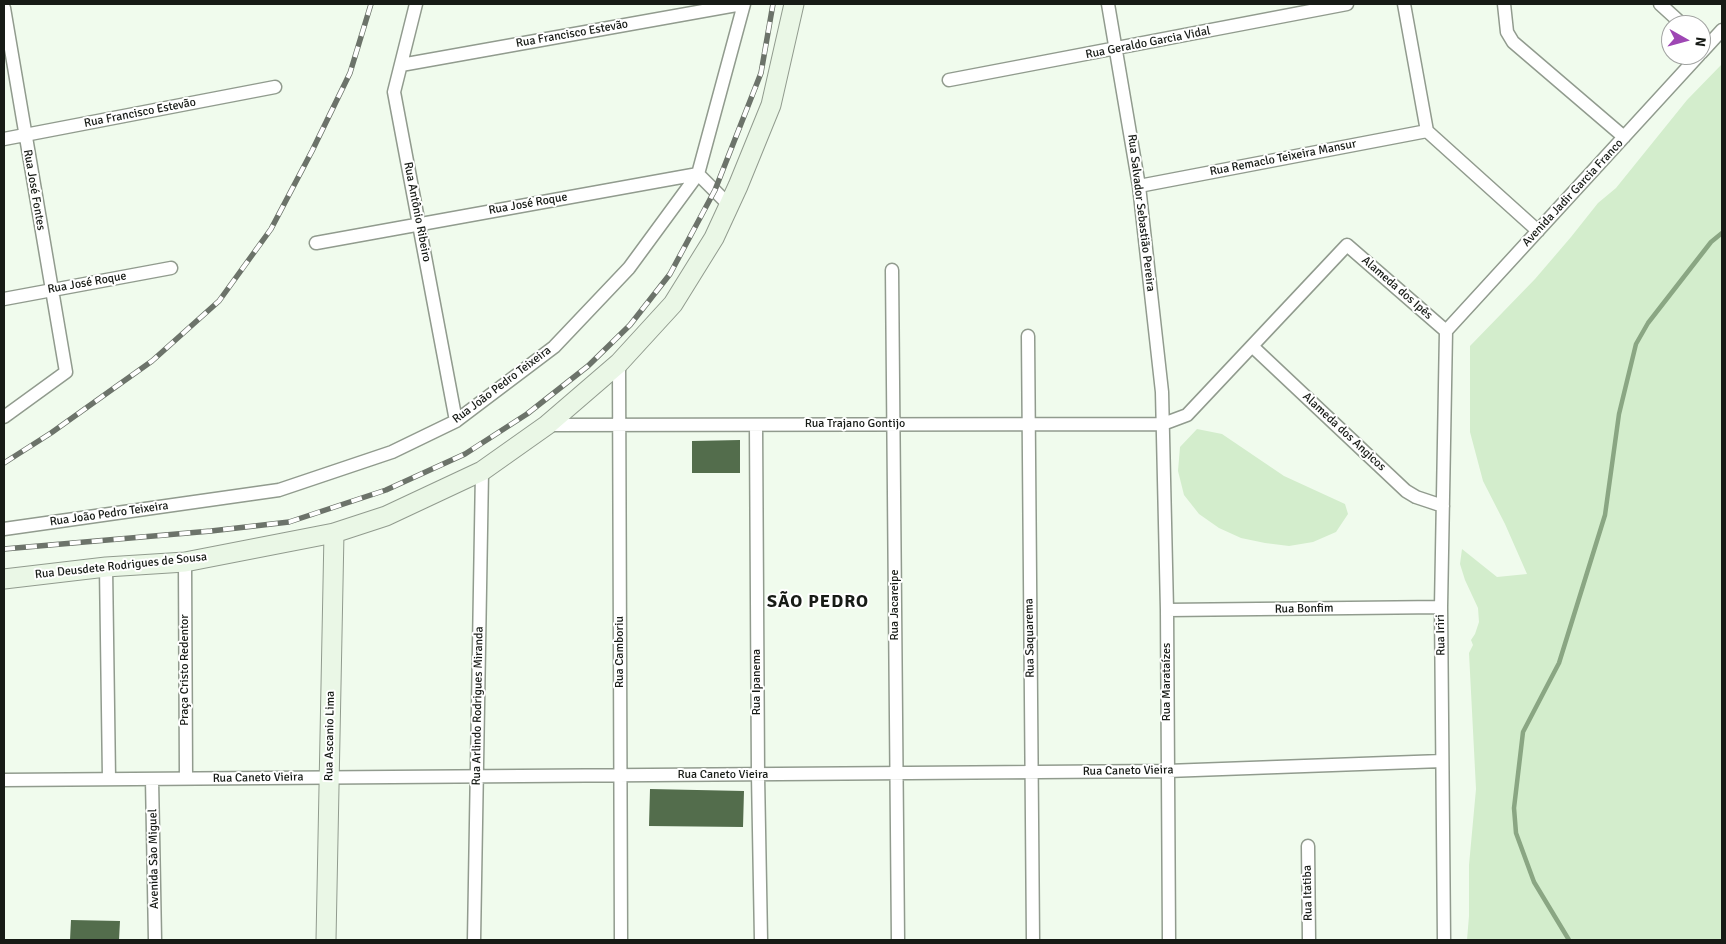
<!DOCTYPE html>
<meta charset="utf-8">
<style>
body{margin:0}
#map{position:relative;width:1726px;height:944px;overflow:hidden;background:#f0fbed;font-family:Signika,sans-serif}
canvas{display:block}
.frame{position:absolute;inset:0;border:5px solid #171b16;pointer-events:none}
.north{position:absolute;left:1661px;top:15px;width:50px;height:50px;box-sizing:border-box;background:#fff;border:1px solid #a2a4a2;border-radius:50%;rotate:97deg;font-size:14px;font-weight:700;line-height:20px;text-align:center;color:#171b16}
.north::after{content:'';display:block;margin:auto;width:18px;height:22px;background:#9e47b4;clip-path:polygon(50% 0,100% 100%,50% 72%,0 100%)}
</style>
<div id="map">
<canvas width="1726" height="944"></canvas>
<div class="frame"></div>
<div class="north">N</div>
</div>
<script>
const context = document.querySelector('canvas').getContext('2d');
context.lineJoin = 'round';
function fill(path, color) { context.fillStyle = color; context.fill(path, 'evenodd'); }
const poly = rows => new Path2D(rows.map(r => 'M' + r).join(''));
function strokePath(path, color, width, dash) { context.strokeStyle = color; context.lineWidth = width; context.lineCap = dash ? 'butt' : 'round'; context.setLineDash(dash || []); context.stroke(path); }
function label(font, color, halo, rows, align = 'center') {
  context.font = font + ' Signika,sans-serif'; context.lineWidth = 4; context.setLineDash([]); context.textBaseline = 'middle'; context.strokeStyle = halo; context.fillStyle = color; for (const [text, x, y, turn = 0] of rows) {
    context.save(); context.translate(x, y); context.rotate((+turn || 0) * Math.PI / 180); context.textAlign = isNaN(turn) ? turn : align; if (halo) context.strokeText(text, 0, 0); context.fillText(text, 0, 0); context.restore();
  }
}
fill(poly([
 [1722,64,1722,940,1467,940,1469,916,1469,865,1476,789,1469,653,1473,645,1471,640,1475,634,1479,622,1478,608,1465,580,1460,564,1462,549,1497,577,1527,574,1505,524,1483,481,1470,432,1470,346,1535,279,1571,237,1598,203,1616,188,1687,100],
 [1197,429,1222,434,1284,476,1345,504,1348,514,1336,532,1313,542,1289,546,1265,543,1241,538,1219,528,1199,514,1184,495,1178,471,1180,447]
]), '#d3edcc');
strokePath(poly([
 [1569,940,1534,882,1516,833,1514,808,1523,732,1559,663,1605,515,1619,414,1636,344,1648,323,1711,242,1722,233]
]), '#8aa683', 4.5);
fill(poly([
 [740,440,740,473,692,473,692,441],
 [650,789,744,791,743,827,649,826],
 [71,920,120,921,119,940,70,940]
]), '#536d4c');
const street = poly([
 [416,4,394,92,456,421],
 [1108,4,1139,186,1162,392,1167,610,1169,940],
 [1404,4,1427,131,1538,231],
 [1504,4,1507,32,1513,42,1624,137],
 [1660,4,1683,25],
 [4,8,66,372,4,417],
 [1701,53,1722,30],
 [401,65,742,4],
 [949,80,1347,4],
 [4,139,275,87],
 [1139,186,1427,131],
 [316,243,698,174,729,205],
 [892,270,898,940],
 [4,299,171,268],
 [1446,331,1699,55],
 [1028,336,1033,940],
 [1252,346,1406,491,1416,497,1443,506],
 [619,363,621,940],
 [547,425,1163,424,1187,415,1347,245,1446,331],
 [756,425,758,775,761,940],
 [4,529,279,490,392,452,456,421,554,347,629,268,698,174,744,4],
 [185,562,186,778],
 [106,567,109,779],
 [1167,610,1441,607],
 [152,779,155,940],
 [4,780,1167,771,1442,761],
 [1308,846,1309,940],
 [474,940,482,471],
 [1444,940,1441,607,1446,331]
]);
const secondary = poly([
 [4,579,106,567,185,562,334,533,386,516,482,471,547,425,619,363,673,304,714,238,738,186,771,105,794,4],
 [326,940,334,533]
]);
strokePath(street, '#919b8e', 15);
strokePath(secondary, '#919b8e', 21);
strokePath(street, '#fff', 12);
strokePath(secondary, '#eaf7e6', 19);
const rail = poly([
 [4,463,51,433,152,361,219,301,271,229,312,151,350,73,371,4],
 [4,549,211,531,289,522,386,490,465,454,527,414,588,366,630,325,670,274,715,190,761,73,773,4]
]);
strokePath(rail, '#6c736a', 5.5);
strokePath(rail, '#fff', 4, [11]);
label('12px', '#171b16', '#fff', [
 ["Rua Francisco Estevão",572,34,-10],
 ["Rua Geraldo Garcia Vidal",1148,43,-11],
 ["Rua Francisco Estevão",140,113,-11],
 ["Rua Remaclo Teixeira Mansur",1283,158,-11],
 ["Rua José Fontes",34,190,80],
 ["Avenida Jadir Garcia Franco",1573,193,-47],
 ["Rua José Roque",528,204,-10],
 ["Rua Antônio Ribeiro",417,212,79],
 ["Rua Salvador Sebastião Pereira",1141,213,83],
 ["Rua José Roque",87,283,-10],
 ["Alameda dos Ipês",1397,288,41],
 ["Rua João Pedro Teixeira",502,385,-37],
 ["Rua Trajano Gontijo",855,424],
 ["Alameda dos Angicos",1344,432,43],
 ["Rua João Pedro Teixeira",109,514,-8],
 ["Rua Deusdete Rodrigues de Sousa",121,566,-6],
 ["Rua Jacareipe",895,605,-90],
 ["Rua Bonfim",1304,609,-1],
 ["Rua Iriri",1441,635,-91],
 ["Rua Saquarema",1030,638,-91],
 ["Rua Camboriu",620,652,-90],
 ["Praça Cristo Redentor",185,670,-90],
 ["Rua Ipanema",757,682,-90],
 ["Rua Marataízes",1167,682,-90],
 ["Rua Arlindo Rodrigues Miranda",478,706,-89],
 ["Rua Ascanio Lima",330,736,-89],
 ["Rua Caneto Vieira",1128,771,-1],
 ["Rua Caneto Vieira",723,775],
 ["Rua Caneto Vieira",258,778,-1],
 ["Avenida Sào Miguel",154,859,-91],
 ["Rua Itatiba",1308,893,-91]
]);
context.letterSpacing = '1px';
label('bold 18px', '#171b16', '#fff', [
 ["SÃO PEDRO",818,602]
]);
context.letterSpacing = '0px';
</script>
